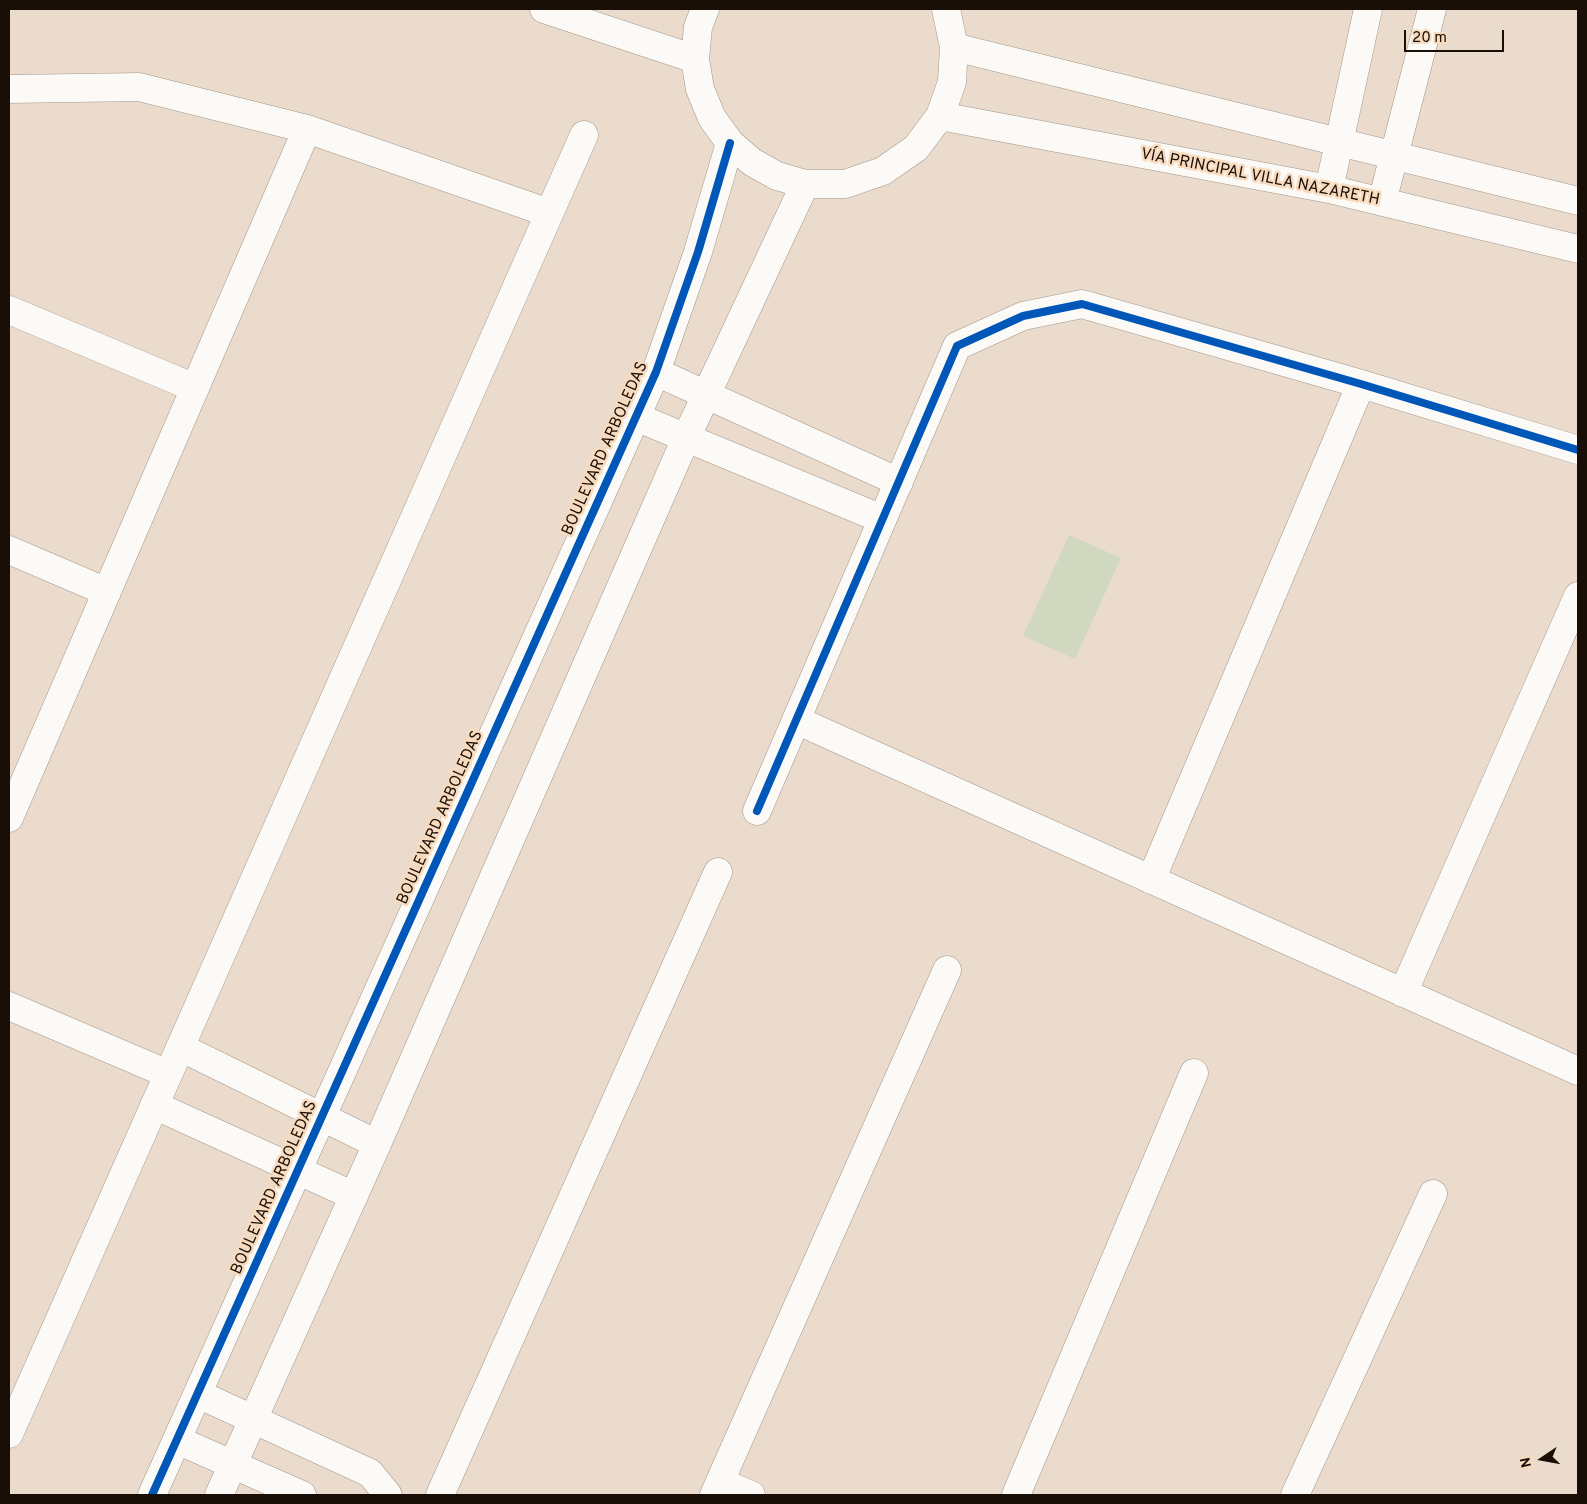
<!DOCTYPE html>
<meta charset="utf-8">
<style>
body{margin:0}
#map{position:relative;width:1587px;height:1504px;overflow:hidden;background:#ebdbcc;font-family:Overpass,sans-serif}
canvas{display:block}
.frame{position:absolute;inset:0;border:10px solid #190f06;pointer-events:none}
.north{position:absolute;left:1517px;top:1434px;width:50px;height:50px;-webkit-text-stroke:4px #f8dbbf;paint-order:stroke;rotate:258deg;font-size:14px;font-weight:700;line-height:20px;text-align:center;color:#190f06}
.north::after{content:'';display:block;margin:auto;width:18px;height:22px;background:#190f06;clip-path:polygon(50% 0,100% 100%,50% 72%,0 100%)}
.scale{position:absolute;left:1404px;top:30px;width:100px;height:22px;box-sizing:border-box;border:2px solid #190f06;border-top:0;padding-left:6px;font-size:15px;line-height:18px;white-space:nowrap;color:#190f06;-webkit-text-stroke:4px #f8dbbf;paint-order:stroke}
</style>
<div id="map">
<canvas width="1587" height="1504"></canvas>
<div class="frame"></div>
<div class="north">N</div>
<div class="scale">20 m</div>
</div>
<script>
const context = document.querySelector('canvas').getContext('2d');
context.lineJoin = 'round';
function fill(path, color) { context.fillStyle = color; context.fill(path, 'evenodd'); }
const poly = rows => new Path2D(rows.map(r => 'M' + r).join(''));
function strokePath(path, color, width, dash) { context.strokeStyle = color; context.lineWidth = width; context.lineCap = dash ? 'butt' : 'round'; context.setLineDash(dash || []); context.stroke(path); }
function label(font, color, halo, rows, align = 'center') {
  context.font = font + ' Overpass,sans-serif'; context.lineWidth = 5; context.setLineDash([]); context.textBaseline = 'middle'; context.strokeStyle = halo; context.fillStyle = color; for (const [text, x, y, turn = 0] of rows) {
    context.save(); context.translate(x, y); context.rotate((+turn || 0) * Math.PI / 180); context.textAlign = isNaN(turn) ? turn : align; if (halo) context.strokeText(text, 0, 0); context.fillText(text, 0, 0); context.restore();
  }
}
fill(poly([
 [1069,535,1121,558,1075,659,1023,636]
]), '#d0d8bf');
const minor = poly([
 [544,9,695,59],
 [705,9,698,27,695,59,700,89,712,118,730,143,752,162,777,176,805,184,845,184,883,171,916,148,940,116,952,82,954,47,946,9],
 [954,47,1578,201],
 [9,89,139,87,307,129,549,213],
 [940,116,1329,189,1578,249],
 [1329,189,1368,9],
 [1382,202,1432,9],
 [9,310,195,388],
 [656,372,899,482],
 [636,417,882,519],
 [9,550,107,592],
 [796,720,1578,1071],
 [757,811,957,346,1023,316,1082,304,1361,384,1578,450],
 [9,818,307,129],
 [1151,880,1361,384],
 [1403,993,1578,596],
 [9,1006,168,1074],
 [180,1047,377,1144],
 [154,1105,354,1196],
 [198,1394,370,1473,388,1495],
 [9,1434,584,135],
 [177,1440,302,1495],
 [720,1482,751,1495],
 [152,1495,656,372,698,252,730,143],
 [219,1495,377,1144,686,438,805,184],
 [440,1495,718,872],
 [714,1495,947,970],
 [1016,1495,1194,1073],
 [1295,1495,1433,1194]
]);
strokePath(minor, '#a2968b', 29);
strokePath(minor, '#fcfaf7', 28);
strokePath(poly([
 [757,811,957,346,1023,316,1082,304,1361,384,1578,450],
 [152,1495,656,372,698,252,730,143]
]), '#0057b8', 8);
label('16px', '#190f06', '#f8dbbf', [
 ["VÍA PRINCIPAL VILLA NAZARETH",1260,178,11],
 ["BOULEVARD ARBOLEDAS",606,449,-66],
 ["BOULEVARD ARBOLEDAS",441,818,-66],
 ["BOULEVARD ARBOLEDAS",275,1188,-66]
]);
</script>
